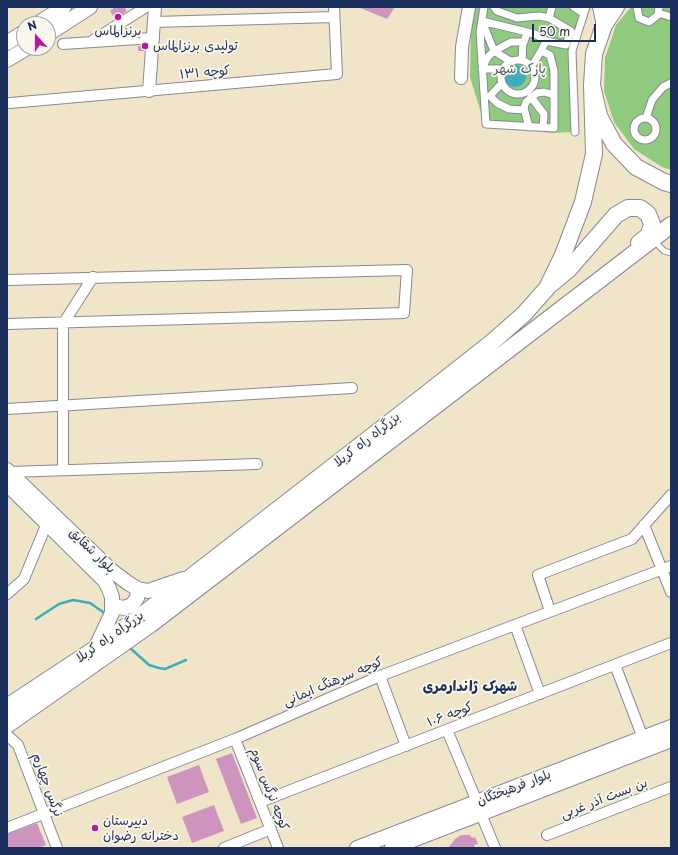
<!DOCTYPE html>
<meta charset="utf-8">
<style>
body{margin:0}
#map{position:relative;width:678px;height:855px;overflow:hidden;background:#f0e5c9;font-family:"Playpen Sans",sans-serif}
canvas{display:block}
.frame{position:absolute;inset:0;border:8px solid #1b2f5e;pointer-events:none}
.north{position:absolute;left:16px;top:16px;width:40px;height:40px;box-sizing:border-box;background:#fbf7ec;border:1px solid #a1a7b3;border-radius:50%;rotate:339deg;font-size:11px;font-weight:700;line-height:16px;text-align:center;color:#1b2f5e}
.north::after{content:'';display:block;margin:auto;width:14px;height:18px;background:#b5179e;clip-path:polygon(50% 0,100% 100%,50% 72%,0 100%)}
.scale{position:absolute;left:532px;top:24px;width:64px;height:18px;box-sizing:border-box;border:2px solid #1b2f5e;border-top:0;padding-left:5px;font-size:12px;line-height:14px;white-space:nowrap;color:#1b2f5e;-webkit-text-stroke:3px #fbf7ec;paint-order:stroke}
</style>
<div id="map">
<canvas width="678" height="855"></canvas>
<div class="frame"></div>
<div class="north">N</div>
<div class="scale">50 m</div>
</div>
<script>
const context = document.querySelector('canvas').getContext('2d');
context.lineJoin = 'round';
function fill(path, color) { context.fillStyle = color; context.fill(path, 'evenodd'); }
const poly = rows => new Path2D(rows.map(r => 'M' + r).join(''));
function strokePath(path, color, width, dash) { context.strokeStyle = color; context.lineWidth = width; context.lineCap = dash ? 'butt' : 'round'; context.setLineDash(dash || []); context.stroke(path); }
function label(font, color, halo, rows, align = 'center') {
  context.font = font + ' "Playpen Sans","Playpen Sans Arabic",sans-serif'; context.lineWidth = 3.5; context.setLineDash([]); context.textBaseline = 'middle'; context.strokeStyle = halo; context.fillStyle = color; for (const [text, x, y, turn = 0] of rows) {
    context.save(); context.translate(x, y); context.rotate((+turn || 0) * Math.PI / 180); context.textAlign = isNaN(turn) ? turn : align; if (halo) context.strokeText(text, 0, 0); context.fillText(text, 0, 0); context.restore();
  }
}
fill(poly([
 [474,7,585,7,569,51,574,132,552,133,485,126,470,77,471,29],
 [631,7,671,7,671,170,662,167,634,149,614,122,604,91,605,58,616,25]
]), '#90ca7e');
fill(poly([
 '504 76a11 11 0 1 1 22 0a11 11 0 1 1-22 0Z'
]), '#3fadbd');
strokePath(poly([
 [36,619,59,604,73,600,90,603,103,612],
 [129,647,149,665,159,668,165,669,186,660]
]), '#3fadbd', 2.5);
fill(poly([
 [115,7,124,7,127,11,115,19,110,11],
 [358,7,395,7,387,19],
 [145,45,144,51,138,51,138,46],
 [232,753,257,818,241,824,216,759],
 [199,765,209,792,177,804,167,777],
 [214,805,224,831,192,843,182,817],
 [37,823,46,845,38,848,7,848,7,834],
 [461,835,470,835,472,838,475,837,478,844,474,845,475,848,448,848,455,839]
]), '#cd95bd');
const service = poly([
 [653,240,664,251,671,253]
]);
const pedestrian = poly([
 [484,7,480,32,486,124,554,128,554,71,550,55,541,51,546,41,566,45,571,31,549,18,552,7],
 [494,7,497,11,517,18,539,16,549,18],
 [574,7,583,13],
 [637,7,639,18,649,22,658,15,659,7],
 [659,13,671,17],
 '501 77a17 17 0 1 1 34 0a17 17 0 1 1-34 0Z',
 [522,60,523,42],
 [510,61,494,51,511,42,524,42,527,33],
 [532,66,541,51],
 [503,69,482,69,487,58,494,51,482,21,535,34,546,41],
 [502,83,490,96,497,103,509,109,524,110],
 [531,97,544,114,543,127],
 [646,118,652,100,663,87,671,83],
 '634 129a11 11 0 1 1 22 0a11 11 0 1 1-22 0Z',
 [529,127,524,108,526,102,537,93,544,92,554,95],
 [575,132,572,51,586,7]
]);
const minor = poly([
 [154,22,334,17],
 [92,41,146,7],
 [63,44,153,38],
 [10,103,337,74,334,7],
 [7,280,407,270,404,313,7,324],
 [7,409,352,388],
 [63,470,63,324,93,277],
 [9,472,257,464],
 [644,525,671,592],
 [7,594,24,579,47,523],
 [550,611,538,575,632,539,671,495],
 [515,625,540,694],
 [615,665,643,738],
 [380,676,406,746],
 [447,730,477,802],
 [7,735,18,745,57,848],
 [235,739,278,848],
 [260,802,671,643],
 [481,814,495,848],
 [7,828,235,739,380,676,671,566],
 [547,835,671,787],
 [224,848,271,829]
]);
const tertiary = poly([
 [461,78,462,47,469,7],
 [149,91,155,7]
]);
const secondary = poly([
 [600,7,604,25],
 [37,24,64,7],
 [48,34,90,7],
 [7,43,24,32],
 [7,60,27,48],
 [7,470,112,571,128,583,138,589,148,591,183,579],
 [7,484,105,581,109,589,112,597,112,613,95,649],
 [113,606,124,608,132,605,137,598,138,589],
 [357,848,671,727],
 [392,848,671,740]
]);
const trunk = poly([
 [616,7,604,25,594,54,592,85,599,116,614,144,636,167,664,182,671,184],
 [551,284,569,269,616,215,628,208,640,208,648,214,652,224,649,235,639,243],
 [7,707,95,649,142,615,421,398,491,343,524,314,547,288,563,255,583,202,594,154,592,85],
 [7,725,151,624,671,225]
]);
strokePath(service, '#868a94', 7);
strokePath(pedestrian, '#868a94', 9);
strokePath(minor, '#868a94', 12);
strokePath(tertiary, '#868a94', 14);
strokePath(secondary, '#868a94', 16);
strokePath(trunk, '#868a94', 18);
strokePath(service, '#fff', 5);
strokePath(pedestrian, '#fff', 7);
strokePath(minor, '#fff', 10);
strokePath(tertiary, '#fff', 12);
strokePath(secondary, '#fff', 14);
strokePath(trunk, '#fff', 16);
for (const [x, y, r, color] of [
 [118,17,4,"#b5179e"],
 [145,46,4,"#b5179e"],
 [95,828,4,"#b5179e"]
]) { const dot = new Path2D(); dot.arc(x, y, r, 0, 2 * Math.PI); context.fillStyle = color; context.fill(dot); strokePath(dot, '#fbf7ec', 1.5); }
label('13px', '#1b2f5e', '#fbf7ec', [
 ["برنزالماس",118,31,"center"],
 ["تولیدی برنزالماس",153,46],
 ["دبیرستان",103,821],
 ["دخترانه رضوان",103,836]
], 'left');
label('13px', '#3e5e68', '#fbf7ec', [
 ["پارک شهر",520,69]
]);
label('13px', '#1b2f5e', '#fbf7ec', [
 ["کوچه ۱۳۱",205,73,-5],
 ["بزرگراه راه کربلا",367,440,-38],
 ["بلوار شقایق",92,551,44],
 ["بزرگراه راه کربلا",110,637,-35],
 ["کوچه سرهنگ ایمانی",333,682,-23],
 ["کوچه ۱۰۶",450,715,-21],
 ["نرگس چهارم",47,785,70],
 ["بلوار فرهیختگان",514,788,-21],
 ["کوچه نرگس سوم",269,789,69],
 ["بن بست آذر غربی",604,799,-21]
]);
label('bold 14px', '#1b2f5e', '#fbf7ec', [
 ["شهرک ژاندارمری",470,687]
]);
</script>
